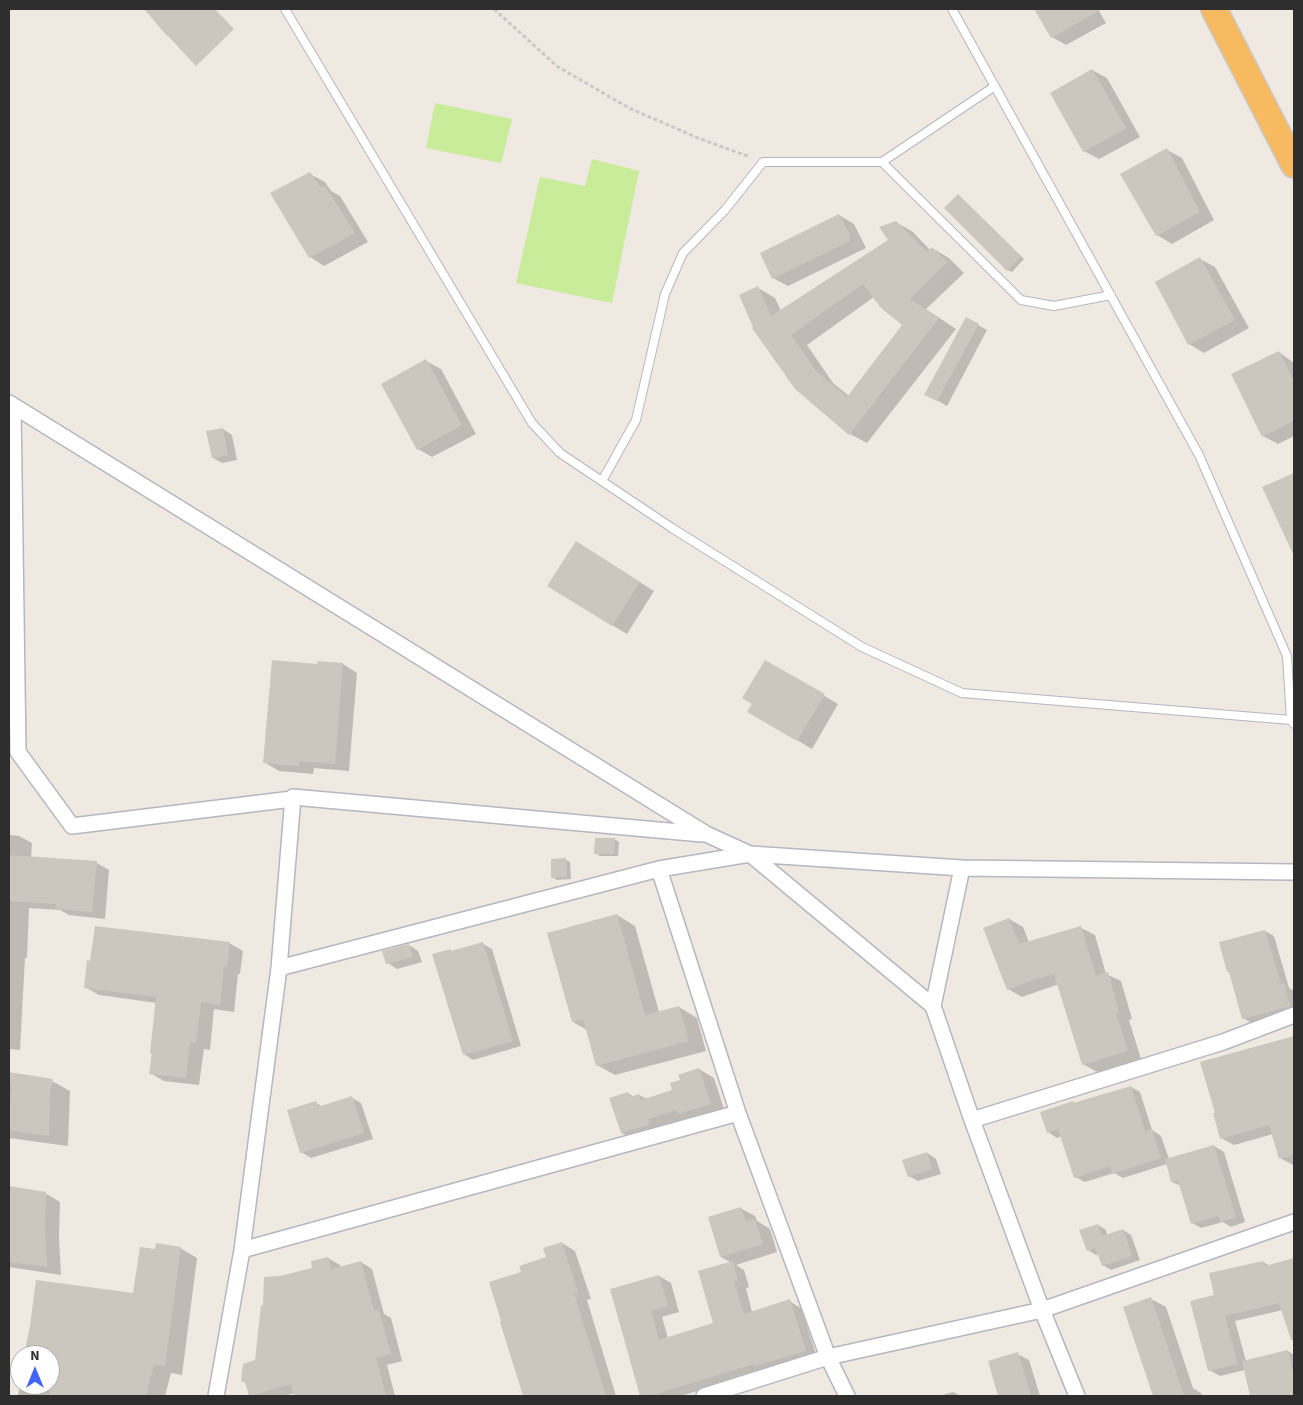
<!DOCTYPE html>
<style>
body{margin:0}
#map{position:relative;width:1303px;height:1405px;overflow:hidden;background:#efe9e1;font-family:"Source Sans 3",sans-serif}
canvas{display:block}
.frame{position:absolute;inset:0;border:10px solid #2e2e2e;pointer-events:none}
.north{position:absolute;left:10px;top:1345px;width:50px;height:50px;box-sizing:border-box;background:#fff;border:1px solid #ababab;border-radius:50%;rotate:0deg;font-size:14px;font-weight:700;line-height:20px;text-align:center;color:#2e2e2e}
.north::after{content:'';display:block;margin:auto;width:18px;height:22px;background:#4264fb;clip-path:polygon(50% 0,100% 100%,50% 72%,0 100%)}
</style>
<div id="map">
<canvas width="1303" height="1405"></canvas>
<div class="frame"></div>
<div class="north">N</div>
</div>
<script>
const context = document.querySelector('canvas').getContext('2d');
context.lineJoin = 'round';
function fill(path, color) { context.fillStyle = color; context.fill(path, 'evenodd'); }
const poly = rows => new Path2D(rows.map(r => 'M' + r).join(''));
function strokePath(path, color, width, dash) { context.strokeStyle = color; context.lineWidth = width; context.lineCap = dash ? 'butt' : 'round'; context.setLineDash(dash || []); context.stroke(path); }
fill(poly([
 [435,103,512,119,501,163,426,148],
 [592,159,639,171,612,303,516,283,540,177,585,186]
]), '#c9ec9a');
fill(poly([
 [1036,9,1098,9,1106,23,1066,45,1052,37],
 [1092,70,1107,78,1140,137,1099,159,1084,151],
 [1167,150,1182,158,1214,220,1172,244,1157,235],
 [310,174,325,182,331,191,340,196,368,242,324,266,310,257],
 [958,195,1024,259,1012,272,1007,270],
 [839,215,854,224,866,248,788,286,773,278],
 [896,222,913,232,930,250,932,248,949,258,964,273,926,309,956,329,867,443,850,434,796,389,758,288,775,298,781,311,889,240],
 [874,297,904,325,849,396,833,383,807,345],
 [1200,259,1215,267,1249,328,1204,353,1189,344,1157,282],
 [967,319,987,330,947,406,926,394],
 [1279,352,1294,363,1294,436,1278,444,1263,436],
 [426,361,441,369,476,434,432,457,418,449],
 [223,429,232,435,237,460,222,463,213,458],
 [1294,474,1294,553,1264,488],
 [591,551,654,591,627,634,612,625],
 [765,661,838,704,812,749,749,712,754,704],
 [343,664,357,673,349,771,314,768,313,774,279,771,264,762,318,666],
 [9,835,19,836,32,843,31,858,97,863,109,870,105,919,69,915,60,910,29,908,27,958,25,958,20,1050,9,1049],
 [614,839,619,842,618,856,600,856,596,853],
 [565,859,570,862,571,879,557,880,552,877],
 [617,915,635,926,659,1012,679,1007,697,1018,706,1051,615,1075,597,1065,587,1030,573,1022],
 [1009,919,1023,927,1029,942,1081,928,1095,935,1106,974,1121,981,1132,1019,1129,1020,1141,1059,1097,1072,1083,1064,1059,984,1022,997,1008,989],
 [1265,931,1274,936,1289,988,1293,990,1294,994,1294,1012,1252,1023,1243,1018],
 [229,943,243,951,240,974,238,974,234,1012,214,1009,210,1050,204,1049,199,1085,164,1081,150,1073,157,1003,99,995,85,987],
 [483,944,492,949,521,1046,473,1060,464,1054,453,952],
 [409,945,418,951,422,962,397,969,388,963],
 [1294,1038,1294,1165,1293,1165,1280,1158,1273,1134,1234,1145,1221,1138,1216,1114,1201,1063],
 [699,1069,714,1078,725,1112,694,1122,688,1119,662,1127,637,1141,622,1133,628,1093,634,1097,639,1095,647,1099,674,1091],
 [9,1073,50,1080,70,1091,68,1146,9,1138],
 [1131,1087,1140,1092,1152,1130,1161,1136,1169,1159,1214,1146,1224,1152,1245,1222,1231,1227,1223,1222,1201,1228,1192,1223,1181,1186,1172,1182,1167,1164,1123,1178,1114,1173,1085,1182,1075,1177,1062,1136,1057,1138,1048,1132,1073,1102,1075,1104],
 [352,1098,361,1103,373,1139,311,1158,301,1152,316,1103,323,1107],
 [927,1153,936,1159,941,1174,918,1181,909,1176],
 [9,1188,45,1193,60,1202,59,1238,61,1275,9,1267],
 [740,1208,755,1216,757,1221,770,1229,777,1252,736,1265,744,1270,749,1287,746,1288,752,1312,789,1301,801,1308,817,1357,765,1370,681,1396,642,1396,611,1290,659,1276,671,1283,679,1312,662,1317,668,1338,715,1324,732,1263,721,1257,709,1218],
 [1098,1225,1106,1230,1107,1235,1123,1230,1131,1235,1140,1260,1111,1270,1103,1265,1099,1254,1096,1255,1088,1250],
 [562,1243,575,1251,591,1299,587,1300,616,1396,525,1396,490,1283,522,1273,547,1258],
 [180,1248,197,1258,182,1375,171,1373,165,1396,18,1396,20,1385,50,1385,50,1355,27,1355,135,1294,156,1251],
 [328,1258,340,1265,340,1268,361,1262,372,1269,384,1314,391,1318,402,1361,387,1365,395,1396,295,1396,295,1393,285,1396,251,1396,247,1384,242,1381,256,1361,280,1277,314,1268],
 [1294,1260,1294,1337,1291,1335,1283,1310,1235,1321,1246,1361,1288,1351,1294,1355,1294,1396,1252,1396,1245,1370,1220,1376,1209,1370,1216,1296,1263,1262,1270,1266],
 [1151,1299,1166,1307,1193,1388,1201,1393,1202,1396,1155,1396,1125,1308],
 [1017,1354,1029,1360,1040,1396,1000,1396,989,1362],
 [953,1392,961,1396,939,1396]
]), '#0003');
fill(poly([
 [144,9,215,9,234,29,196,66,168,36,167,36],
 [1034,9,1102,9,1051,38],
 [1092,69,1126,128,1083,152,1050,93],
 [1167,148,1200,212,1156,236,1120,174],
 [310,172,321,188,325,186,355,233,309,258,270,193],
 [958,194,1021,256,1007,271,944,208],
 [839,214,850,235,850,241,772,279,760,253],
 [896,221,927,252,932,247,947,262,910,299,939,318,849,435,795,389,752,328,753,327,739,295,758,286,771,316,888,240,879,227],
 [863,284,881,308,902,325,847,397,816,371,791,335],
 [1200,257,1235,320,1188,345,1155,282],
 [966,317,979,324,937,401,924,395],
 [1279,351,1294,382,1294,421,1262,437,1231,374],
 [426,359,462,425,417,450,381,384],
 [223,428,228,455,212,458,206,431],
 [1294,473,1294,556,1262,487],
 [576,541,640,582,612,626,547,586],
 [272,660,317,664,317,661,343,663,335,764,299,761,299,766,263,763],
 [765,660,825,694,797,741,747,712,752,704,742,698],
 [595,838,615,838,614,854,594,854],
 [9,855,97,861,92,912,55,909,56,904,9,901],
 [566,858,567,877,551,878,551,859],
 [617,914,645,1015,679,1006,689,1041,596,1066,583,1019,572,1022,547,933],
 [1009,918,1019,944,1081,926,1096,976,1108,972,1119,1012,1116,1013,1128,1051,1082,1065,1054,974,1033,980,1007,990,983,928],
 [95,926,230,942,227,967,224,967,220,1005,201,1002,196,1043,190,1042,186,1078,149,1074,152,1054,150,1053,156,997,84,988,87,960,90,961],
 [1265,930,1281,984,1284,983,1290,1006,1242,1019,1229,972,1227,972,1219,942],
 [483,942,513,1041,463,1055,432,954,451,949,451,951],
 [409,944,413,957,386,964,382,951],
 [1294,1036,1294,1155,1279,1159,1269,1125,1220,1139,1213,1113,1215,1113,1200,1062],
 [699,1068,711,1104,678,1114,677,1110,648,1119,650,1124,621,1133,609,1098,628,1092,630,1097,639,1094,641,1100,672,1090,670,1083,680,1080,678,1075],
 [9,1072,53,1079,50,1092,49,1136,9,1130,9,1107,12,1087,9,1086],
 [1131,1086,1145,1131,1152,1129,1161,1158,1112,1174,1110,1166,1074,1178,1058,1129,1047,1133,1040,1112,1073,1101,1073,1103],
 [352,1096,364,1133,300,1153,287,1110,316,1101,318,1107],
 [1214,1145,1236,1217,1220,1222,1218,1216,1191,1224,1178,1181,1171,1182,1165,1159],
 [927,1152,932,1169,908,1177,902,1160],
 [9,1186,46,1192,45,1229,47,1267,9,1262],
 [741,1207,746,1222,755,1219,763,1244,720,1257,708,1217],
 [1098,1224,1102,1236,1123,1229,1132,1256,1102,1266,1095,1248,1087,1251,1079,1230],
 [562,1242,578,1292,574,1293,606,1396,523,1396,500,1322,501,1321,489,1282,521,1272,519,1266,546,1257,543,1248],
 [156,1243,181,1247,165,1366,154,1365,146,1396,50,1396,50,1355,24,1355,30,1326,36,1280,133,1293,140,1247,155,1249],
 [328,1257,331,1269,361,1261,374,1311,379,1310,391,1354,376,1358,386,1396,294,1396,291,1384,249,1396,245,1382,241,1381,243,1364,255,1360,261,1305,263,1305,264,1277,280,1276,312,1268,311,1261],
 [1294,1258,1294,1340,1291,1340,1279,1303,1225,1316,1238,1364,1208,1371,1190,1301,1214,1295,1209,1273,1263,1261,1265,1266],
 [733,1261,738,1281,734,1282,744,1314,790,1299,806,1351,755,1366,754,1364,649,1396,640,1396,610,1289,659,1275,668,1306,651,1311,659,1340,713,1323,698,1271],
 [1151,1297,1184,1396,1153,1396,1123,1307],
 [1288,1350,1294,1377,1294,1396,1250,1396,1242,1361],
 [1018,1352,1031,1396,998,1396,988,1361]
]), '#cbc7bf');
const service = poly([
 [285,9,532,423,560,453,672,528,862,647,962,693,1291,720],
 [952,9,1199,455,1287,656,1291,720,1294,724],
 [882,162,1021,300,1054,306,1111,295],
 [602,481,636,420,665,294,683,253,725,210,763,162,882,162,995,86]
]);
const minor = poly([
 [9,403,706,834,750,854,962,868,1294,872],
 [13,407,18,752,72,826,292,799],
 [962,868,933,1006,972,1120,1042,1310,1077,1396],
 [659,869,738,1113,828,1357,847,1396],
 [279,968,659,869,750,854,933,1006],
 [972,1120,1223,1042,1294,1015],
 [242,1250,738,1113],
 [216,1396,242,1250,279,968,293,797,702,834],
 [704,1396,828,1357,1042,1310,1294,1222]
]);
const trunk = poly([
 [1214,9,1294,165]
]);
strokePath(service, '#b4b7c1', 10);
strokePath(minor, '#b4b7c1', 18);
strokePath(trunk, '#c9c9c9', 28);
strokePath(poly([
 [494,9,558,67,629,108,698,138,750,157]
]), '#c9c9c9', 3, [4, 2.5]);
strokePath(service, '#fff', 8);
strokePath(minor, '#fff', 15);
strokePath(trunk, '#f8ba60', 25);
</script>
